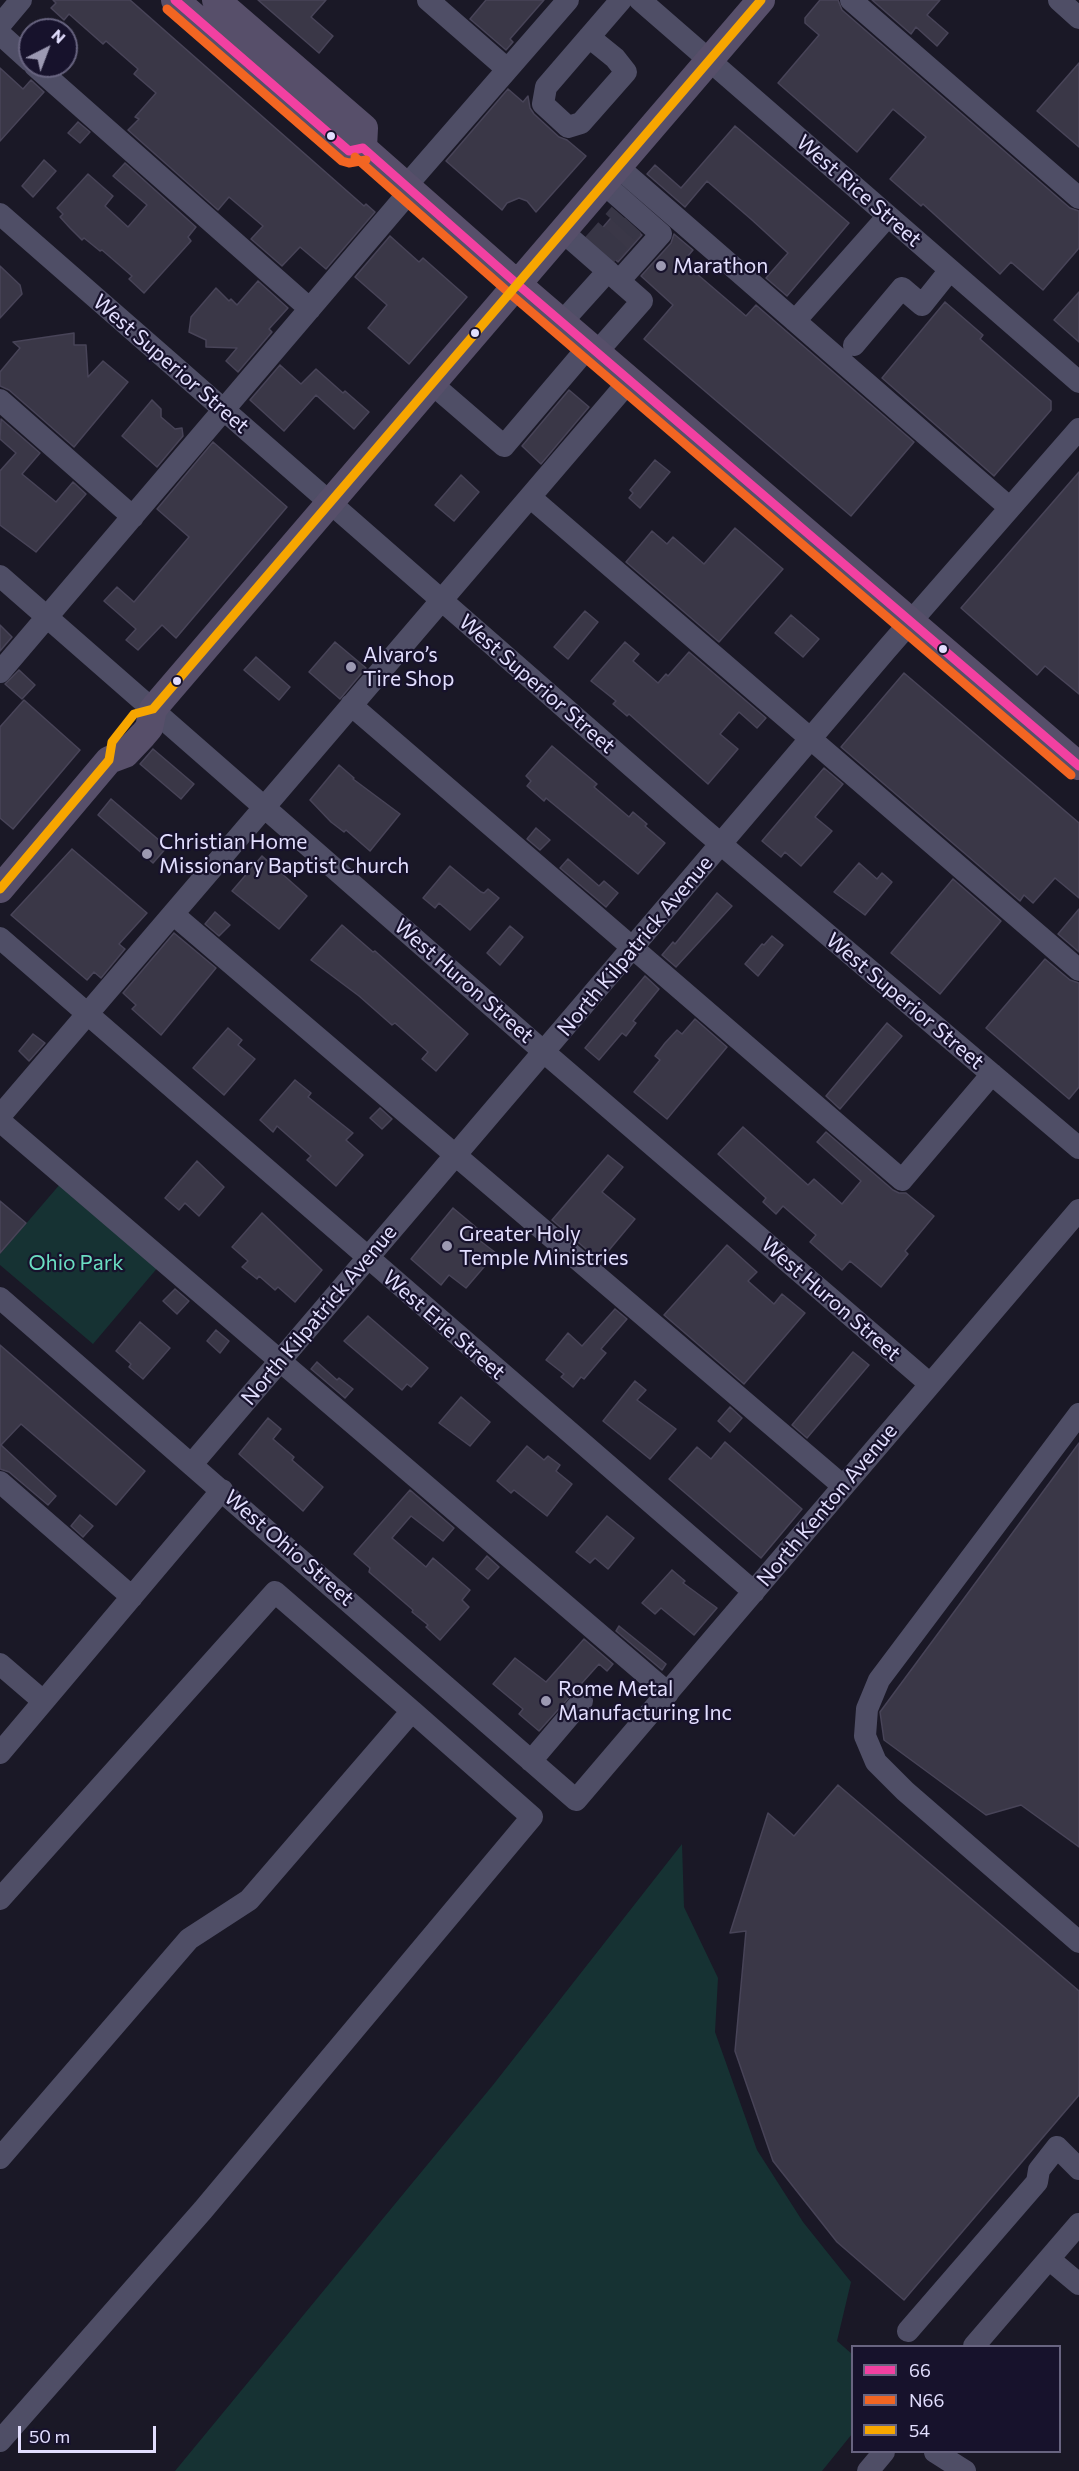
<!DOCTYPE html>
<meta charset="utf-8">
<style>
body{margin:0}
#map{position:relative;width:1079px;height:2471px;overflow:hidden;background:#1a1826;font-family:Commissioner,sans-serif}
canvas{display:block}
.legend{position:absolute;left:851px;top:2345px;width:210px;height:108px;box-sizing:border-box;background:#17122c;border:2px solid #686480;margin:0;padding:8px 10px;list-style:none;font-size:18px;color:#e2defe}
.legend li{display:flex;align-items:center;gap:12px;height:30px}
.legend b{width:30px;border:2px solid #686480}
.north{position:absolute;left:18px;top:18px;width:60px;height:60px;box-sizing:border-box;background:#17122c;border:2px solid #686480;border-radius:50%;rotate:42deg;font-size:16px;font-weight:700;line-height:24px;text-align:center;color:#e2defe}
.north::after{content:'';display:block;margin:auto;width:21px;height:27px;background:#9c99b2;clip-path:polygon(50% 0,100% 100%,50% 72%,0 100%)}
.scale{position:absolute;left:18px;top:2426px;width:138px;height:27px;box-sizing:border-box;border:3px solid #e2defe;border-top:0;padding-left:8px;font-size:18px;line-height:21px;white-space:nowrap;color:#e2defe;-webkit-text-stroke:4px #17122c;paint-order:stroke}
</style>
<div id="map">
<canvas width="1079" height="2471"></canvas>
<ul class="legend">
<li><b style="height:8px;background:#f240a1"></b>66</li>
<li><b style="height:8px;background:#f26522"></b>N66</li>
<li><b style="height:8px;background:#f7a600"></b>54</li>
</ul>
<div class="north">N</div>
<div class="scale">50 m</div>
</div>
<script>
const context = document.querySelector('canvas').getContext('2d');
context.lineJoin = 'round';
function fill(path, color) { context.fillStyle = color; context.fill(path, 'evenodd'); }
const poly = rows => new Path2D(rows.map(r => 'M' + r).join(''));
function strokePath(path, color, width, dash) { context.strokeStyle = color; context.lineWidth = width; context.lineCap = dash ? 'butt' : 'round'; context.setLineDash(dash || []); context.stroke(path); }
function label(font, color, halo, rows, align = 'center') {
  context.font = font + ' Commissioner,sans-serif'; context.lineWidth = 4.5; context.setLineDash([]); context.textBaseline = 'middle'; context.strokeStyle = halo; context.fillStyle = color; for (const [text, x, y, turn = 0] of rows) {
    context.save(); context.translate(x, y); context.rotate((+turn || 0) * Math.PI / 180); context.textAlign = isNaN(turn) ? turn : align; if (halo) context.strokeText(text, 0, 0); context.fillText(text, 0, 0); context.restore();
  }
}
fill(poly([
 [61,1183,159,1266,93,1344,0,1265,0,1254],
 [682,1844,684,1907,718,1978,715,2032,757,2150,803,2222,851,2282,837,2341,852,2354,852,2434,822,2471,175,2471,493,2085]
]), '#163233');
const building = poly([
 [53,0,130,0,364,206,366,204,375,212,326,269,300,247,282,266,251,239,263,226,229,197,218,210,128,130,139,119,135,117,156,93,134,74,138,69,106,41,103,44,69,14,64,20,51,8,56,3,53,0],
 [258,0,326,0,311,17,333,36,319,53,258,0],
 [486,0,544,0,510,39,513,42,506,50,470,19,486,0],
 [820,0,838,0,842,10,1070,208,1079,211,1079,248,1043,290,1011,262,1000,274,923,204,921,206,890,179,926,137,893,109,857,152,778,83,819,35,805,23,805,18,820,0],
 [872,0,940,0,927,15,948,33,937,46,916,27,911,34,872,0],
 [1079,63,1079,147,1037,111,1079,63],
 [0,68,23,89,31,80,44,92,0,141,0,68],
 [508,89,523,102,528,96,530,108,534,114,559,137,567,140,586,156,536,212,527,201,519,198,507,203,502,210,446,161,508,89],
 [78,122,90,132,80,143,68,133,78,122],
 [735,126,849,223,787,296,766,278,788,253,752,220,707,181,685,207,647,174,655,165,681,188,735,126],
 [44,160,56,171,33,197,22,186,44,160],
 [125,163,196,227,188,237,191,241,144,293,129,279,132,276,102,250,100,251,84,238,82,240,70,228,60,217,63,214,57,208,88,174,113,196,105,206,128,227,147,205,113,176,125,163],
 [616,212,642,235,618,262,592,240,616,212],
 [674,234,693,250,683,262,746,316,756,305,914,442,851,516,644,339,673,305,641,276,671,243,674,234],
 [390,236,419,262,423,258,467,297,409,364,368,328,387,305,355,277,390,236],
 [0,266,20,285,22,294,0,318,0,266],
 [258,281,288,308,269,329,272,332,238,372,226,361,237,348,206,347,206,340,189,332,191,317,216,288,229,301,231,299,237,305,258,281],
 [1079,292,1079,342,1054,320,1079,292],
 [945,302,983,335,980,339,1051,401,1051,410,994,476,882,378,945,302],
 [74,333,74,345,86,345,88,377,103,361,128,382,74,447,9,390,0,386,0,372,20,348,13,342,74,333],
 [280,365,301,384,316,369,343,393,345,391,369,412,354,429,316,395,284,431,250,400,280,365],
 [569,390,589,407,541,464,522,446,569,390],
 [152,400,161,409,161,417,175,429,182,428,183,436,157,467,122,436,152,400],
 [1,419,40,453,22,474,56,502,73,482,86,494,36,552,0,525,0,471,16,453,0,439,1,419],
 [213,442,287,507,176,638,162,625,138,650,126,640,136,629,104,601,117,587,134,602,189,537,157,509,213,442],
 [655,460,670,472,640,508,629,498,633,493,630,490,655,460],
 [1079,472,1079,694,1045,666,1037,675,961,608,1079,472],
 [461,475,479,492,454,521,435,505,461,475],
 [735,528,783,569,719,642,626,562,652,531,667,544,673,537,704,564,735,528],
 [585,611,598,622,568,659,554,647,585,611],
 [791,615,819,639,803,657,775,633,791,615],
 [0,625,12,637,0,651,0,625],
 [335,642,366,668,340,699,309,672,335,642],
 [625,642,639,654,633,661,658,683,666,674,668,676,689,652,766,718,757,728,739,712,720,734,738,749,708,784,629,714,627,716,613,704,616,701,591,681,625,642],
 [256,657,290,687,279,700,244,670,256,657],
 [19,670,35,685,22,699,5,684,19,670],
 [904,673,1079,823,1079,898,1055,878,1033,903,1024,895,1020,901,841,747,904,673],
 [24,700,80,750,13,829,0,818,0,727,24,700],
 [552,746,597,784,594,787,629,817,633,812,647,824,645,826,665,843,638,874,546,798,544,801,527,786,531,781,526,776,552,746],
 [153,749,194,784,181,799,140,764,153,749],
 [339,765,354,778,353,779,400,814,370,851,346,830,344,832,331,822,310,800,339,765],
 [824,768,843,784,815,817,832,831,801,866,785,852,781,857,762,841,824,768],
 [111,799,167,847,153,863,98,815,111,799],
 [536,828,550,840,540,850,527,839,536,828],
 [72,849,147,913,119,944,125,949,101,978,94,972,87,980,11,915,72,849],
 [262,856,307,896,279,929,232,891,262,856],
 [568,859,599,886,604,881,618,893,606,907,560,868,568,859],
 [859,863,877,879,882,873,892,882,865,915,834,892,859,863],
 [450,866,481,892,484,893,488,889,499,898,470,930,439,903,435,908,423,898,450,866],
 [953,879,1001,921,940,994,891,953,953,879],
 [717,893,732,906,676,967,662,955,673,942,675,944,717,893],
 [1079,909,1079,952,1058,934,1079,909],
 [215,912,230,925,219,936,205,924,215,912],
 [342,925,373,952,375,951,468,1034,436,1071,422,1059,428,1052,395,1023,392,1025,359,996,311,960,342,925],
 [510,926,523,937,500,965,487,953,510,926],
 [174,933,216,968,161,1035,132,1009,136,1005,123,993,174,933],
 [772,936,783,945,758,976,745,964,762,944,764,945,772,936],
 [1045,959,1070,980,1079,983,1079,1087,1069,1099,986,1028,1045,959],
 [645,976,659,989,633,1021,636,1023,626,1036,622,1033,599,1060,585,1048,645,976],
 [695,1019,727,1047,667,1119,634,1092,660,1060,655,1056,665,1043,677,1030,682,1034,695,1019],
 [887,1023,902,1036,840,1109,826,1096,887,1023],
 [228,1028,242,1040,238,1045,255,1059,224,1095,193,1068,228,1028],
 [33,1034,45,1043,29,1061,19,1051,33,1034],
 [295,1080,311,1093,308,1097,353,1133,346,1140,363,1155,336,1186,307,1160,311,1156,277,1126,273,1132,260,1120,295,1080],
 [380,1108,392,1119,382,1129,370,1118,380,1108],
 [743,1127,808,1185,814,1179,842,1204,861,1181,817,1142,826,1132,893,1190,899,1193,906,1193,934,1216,905,1251,908,1254,881,1287,850,1261,842,1270,810,1242,816,1235,783,1206,776,1214,763,1202,766,1198,718,1154,743,1127],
 [608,1155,623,1167,602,1192,635,1219,600,1261,552,1220,608,1155],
 [197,1161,224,1187,199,1216,185,1203,179,1210,165,1198,197,1161],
 [0,1201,26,1223,0,1253,0,1201],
 [453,1208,484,1234,479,1240,496,1253,466,1288,449,1275,441,1285,411,1259,453,1208],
 [262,1213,322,1270,295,1302,278,1287,275,1290,259,1276,257,1279,242,1267,248,1261,232,1247,262,1213],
 [727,1245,757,1272,748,1281,774,1304,782,1294,805,1313,744,1384,664,1315,727,1245],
 [175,1289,189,1301,177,1314,163,1301,175,1289],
 [615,1309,627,1319,601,1349,606,1353,584,1379,581,1377,573,1387,561,1377,564,1374,546,1360,568,1333,582,1346,615,1309],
 [368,1316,428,1368,411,1387,407,1384,402,1390,344,1341,368,1316],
 [140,1322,170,1348,143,1379,129,1367,131,1364,116,1351,140,1322],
 [216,1330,229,1341,220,1353,207,1341,216,1330],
 [0,1345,145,1471,116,1505,21,1424,1,1445,56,1496,48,1505,9,1472,0,1469,0,1345],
 [853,1352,869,1365,807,1438,792,1425,853,1352],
 [317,1362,337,1380,339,1378,353,1389,345,1398,311,1369,317,1362],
 [635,1381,646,1390,637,1400,676,1429,650,1459,603,1421,635,1381],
 [461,1397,490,1422,470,1446,439,1423,461,1397],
 [730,1407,742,1418,730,1432,718,1421,730,1407],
 [268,1418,281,1429,273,1439,294,1457,292,1460,323,1487,303,1511,239,1454,268,1418],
 [725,1442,802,1509,761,1558,669,1479,697,1447,711,1459,725,1442],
 [1079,1443,1079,1847,1021,1805,986,1815,884,1740,880,1712,1079,1443],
 [527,1446,544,1460,548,1456,560,1465,556,1471,572,1484,547,1516,514,1490,511,1493,497,1481,527,1446],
 [410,1490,454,1528,443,1541,411,1516,392,1538,426,1567,433,1558,470,1590,462,1600,469,1607,440,1640,426,1627,428,1625,412,1612,413,1610,369,1572,370,1568,354,1554,410,1490],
 [80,1515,93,1526,83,1537,71,1526,80,1515],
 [607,1516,634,1538,608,1569,595,1558,590,1563,576,1552,607,1516],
 [487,1556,499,1567,488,1579,476,1569,487,1556],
 [672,1570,685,1581,683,1583,717,1608,694,1635,661,1608,655,1614,642,1603,672,1570],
 [619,1626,666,1664,662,1670,616,1631,619,1626],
 [584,1639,613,1664,607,1671,599,1664,539,1731,519,1714,523,1709,493,1684,515,1658,546,1682,584,1639],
 [838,1785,1079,1991,1079,2095,904,2300,837,2242,773,2161,735,2051,746,1931,730,1933,768,1813,794,1836,838,1785]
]);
fill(building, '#3a3747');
strokePath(building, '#484458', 1.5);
strokePath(poly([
 [592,246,620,214],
 [604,257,633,225]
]), '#383646', 22, [22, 11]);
strokePath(poly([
 [428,0,507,69],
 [640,0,1079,382],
 [851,0,1079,198],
 [1059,0,1079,18],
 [0,25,21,0],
 [0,34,30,61],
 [589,37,615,58,626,72,581,123,568,127,543,104,546,87,621,0],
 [35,66,310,309],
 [617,166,1010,508],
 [603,183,661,234,619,281],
 [406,186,568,0],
 [0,214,702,828,1079,1148],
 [562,231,642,301,597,352],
 [795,321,888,216],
 [562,322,608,271],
 [854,345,902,288,922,305,950,270],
 [431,383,504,446,589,346],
 [0,400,133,517],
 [530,497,1079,970],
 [0,576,544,1052,930,1384],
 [0,672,411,190],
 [351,705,902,1180,992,1074],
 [173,914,843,1486],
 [0,938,754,1592],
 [0,1116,630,380],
 [0,1121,668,1693],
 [0,1298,576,1800,1079,1210],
 [1079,1414,879,1680,867,1709,865,1736,876,1762,905,1791,1079,1942],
 [192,1464,886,650,1079,429],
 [0,1482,132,1597],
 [0,1664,43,1701],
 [0,1753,222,1490],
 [531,1761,582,1701],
 [0,1899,275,1592,412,1711,249,1900,189,1939,0,2158],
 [1049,2259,1079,2284],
 [908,2331,1037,2182,1039,2170,1057,2147,1079,2169],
 [974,2346,1079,2224],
 [0,2441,203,2210,532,1817,412,1711],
 [935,2452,965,2471],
 [868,2471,884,2452]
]), '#4f4e66', 22);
strokePath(poly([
 [175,0,349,151,363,148],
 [216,0,364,128,363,148],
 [363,148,516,283,1079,766],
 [0,889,109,760,125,754,143,735,149,728,153,709,761,0]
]), '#574f6a', 28);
strokePath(poly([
 [175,0,349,151,363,148],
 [363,148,516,283,1079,766]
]), '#f240a1', 9);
strokePath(poly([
 [167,9,342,161,349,163,366,160],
 [355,157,508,292,1071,775]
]), '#f26522', 9);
strokePath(poly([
 [0,889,109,760,112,742,134,714,153,709,761,0]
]), '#f7a600', 9);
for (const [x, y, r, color] of [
 [331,136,5,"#e2defe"],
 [661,266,6,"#9c99b2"],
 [475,333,5,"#e2defe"],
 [943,649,5,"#e2defe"],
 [351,667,6,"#9c99b2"],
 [177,681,5,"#e2defe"],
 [147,854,6,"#9c99b2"],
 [447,1246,6,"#9c99b2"],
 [546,1701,6,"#9c99b2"]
]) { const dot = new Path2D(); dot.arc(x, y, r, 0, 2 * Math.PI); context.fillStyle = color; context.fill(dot); strokePath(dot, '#17122c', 2); }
label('21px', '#e2defe', '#17122c', [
 ["West Rice Street",859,191,41],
 ["West Superior Street",171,364,41],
 ["West Superior Street",537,684,41],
 ["North Kilpatrick Avenue",635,946,-50],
 ["West Huron Street",464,981,41],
 ["West Superior Street",905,1001,40],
 ["West Huron Street",831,1299,41],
 ["North Kilpatrick Avenue",319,1315,-50],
 ["West Erie Street",444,1325,41],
 ["North Kenton Avenue",827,1505,-50],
 ["West Ohio Street",289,1548,41]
]);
label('21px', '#e2defe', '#17122c', [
 ["Marathon",673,266],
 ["Alvaro’s",363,655],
 ["Tire Shop",363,679],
 ["Christian Home",159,842],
 ["Missionary Baptist Church",159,866],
 ["Greater Holy",459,1234],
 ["Temple Ministries",459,1258],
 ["Rome Metal",558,1689],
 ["Manufacturing Inc",558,1713]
], 'left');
label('21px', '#6adec2', '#17122c', [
 ["Ohio Park",76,1263]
]);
</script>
